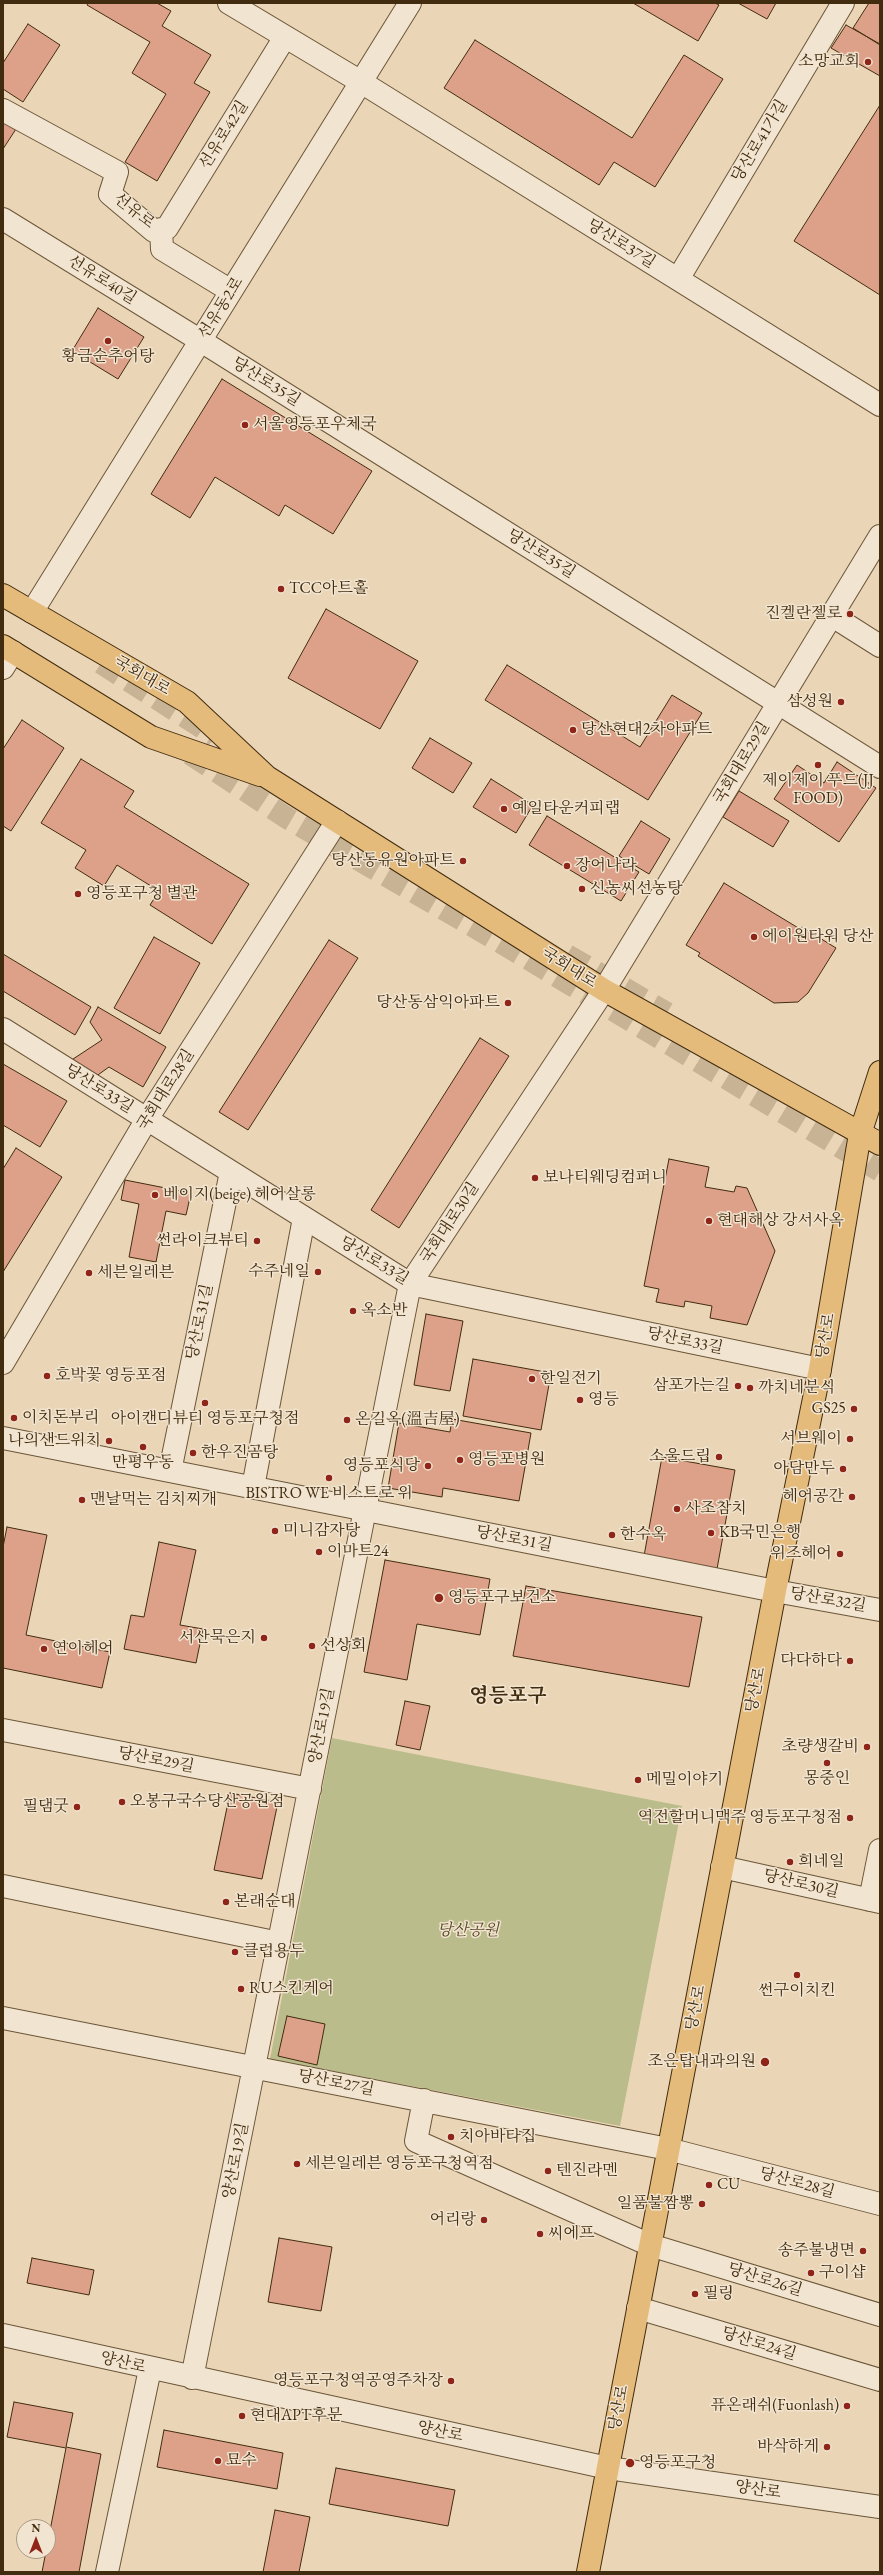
<!DOCTYPE html>
<meta charset="utf-8">
<style>
body{margin:0}
#map{position:relative;width:883px;height:2575px;overflow:hidden;background:#ead6b7;font-family:"EB Garamond",serif}
canvas{display:block}
.frame{position:absolute;inset:0;border:4px solid #422c0f;pointer-events:none}
.north{position:absolute;left:16px;top:2519px;width:40px;height:40px;box-sizing:border-box;background:#f1e4d0;border:1px solid #ab9a83;border-radius:50%;rotate:0deg;font-size:11px;font-weight:700;line-height:16px;text-align:center;color:#422c0f}
.north::after{content:'';display:block;margin:auto;width:14px;height:18px;background:#8f2418;clip-path:polygon(50% 0,100% 100%,50% 72%,0 100%)}
</style>
<div id="map">
<canvas width="883" height="2575"></canvas>
<div class="frame"></div>
<div class="north">N</div>
</div>
<script>
const context = document.querySelector('canvas').getContext('2d');
context.lineJoin = 'round';
function fill(path, color) { context.fillStyle = color; context.fill(path, 'evenodd'); }
const poly = rows => new Path2D(rows.map(r => 'M' + r).join(''));
function strokePath(path, color, width, dash) { context.strokeStyle = color; context.lineWidth = width; context.lineCap = dash ? 'butt' : 'round'; context.setLineDash(dash || []); context.stroke(path); }
function label(font, color, halo, rows, align = 'center') {
  context.font = font + ' "EB Garamond","Noto Serif KR",serif'; context.lineWidth = 3; context.setLineDash([]); context.textBaseline = 'middle'; context.strokeStyle = halo; context.fillStyle = color; for (const [text, x, y, turn = 0] of rows) {
    context.save(); context.translate(x, y); context.rotate((+turn || 0) * Math.PI / 180); context.textAlign = isNaN(turn) ? turn : align; if (halo) context.strokeText(text, 0, 0); context.fillText(text, 0, 0); context.restore();
  }
}
fill(poly([
 [332,1738,682,1806,620,2126,270,2059]
]), '#bbbc8b');
const building = poly([
 [88,3,157,3,171,11,162,26,211,55,194,83,210,92,157,181,125,162,166,94,132,73,150,42,87,5,88,3],
 [633,3,715,3,719,5,698,41,633,3],
 [738,3,776,3,767,19,738,3],
 [869,3,880,3,880,45,853,28,869,3],
 [28,24,60,45,23,102,3,89,3,63,28,24],
 [846,25,880,44,880,76,831,48,846,25],
 [475,40,632,138,684,55,723,79,655,187,614,162,599,185,444,88,475,40],
 [880,105,880,295,794,241,880,105],
 [3,121,16,129,3,149,3,121],
 [98,308,144,337,118,379,72,351,98,308],
 [222,379,372,471,333,534,285,505,279,516,215,477,190,518,151,494,222,379],
 [326,609,418,661,380,729,288,678,326,609],
 [507,665,640,747,672,695,702,713,648,800,485,700,507,665],
 [22,720,64,748,11,831,3,826,3,749,22,720],
 [430,738,472,763,453,793,412,768,430,738],
 [81,759,134,791,124,807,249,884,212,944,150,905,159,891,117,865,104,886,75,868,86,850,41,823,81,759],
 [837,762,876,788,839,842,774,799,797,765,824,783,837,762],
 [491,779,533,805,516,833,473,807,491,779],
 [739,791,789,821,773,847,723,817,739,791],
 [547,816,639,872,621,901,529,845,547,816],
 [641,821,670,839,649,874,619,856,641,821],
 [724,883,800,929,802,927,836,948,808,993,798,1002,774,1003,698,956,700,953,686,945,724,883],
 [154,937,200,963,160,1034,114,1008,154,937],
 [329,940,358,958,248,1130,219,1112,329,940],
 [3,954,91,1007,75,1035,3,991,3,954],
 [98,1007,166,1047,143,1087,109,1067,95,1077,70,1061,102,1040,90,1022,98,1007],
 [480,1038,509,1056,399,1228,371,1210,480,1038],
 [3,1064,67,1101,40,1147,3,1125,3,1064],
 [16,1148,62,1177,3,1272,3,1169,16,1148],
 [669,1159,709,1167,705,1187,734,1192,736,1186,747,1188,775,1251,747,1325,710,1318,712,1306,685,1301,684,1307,656,1302,659,1289,644,1286,669,1159],
 [125,1180,191,1193,186,1215,166,1211,156,1262,129,1257,139,1204,121,1200,125,1180],
 [426,1314,463,1321,450,1391,414,1385,426,1314],
 [473,1359,551,1373,541,1430,463,1416,473,1359],
 [452,1419,531,1433,519,1501,443,1488,442,1497,388,1488,399,1423,450,1432,452,1419],
 [662,1457,735,1470,717,1569,644,1556,662,1457],
 [7,1527,47,1535,26,1635,110,1652,102,1688,3,1668,3,1547,7,1527],
 [159,1542,196,1550,180,1625,203,1629,196,1663,124,1649,131,1615,144,1617,159,1542],
 [385,1560,490,1579,480,1635,417,1624,407,1680,364,1672,385,1560],
 [526,1586,702,1617,689,1687,513,1656,526,1586],
 [405,1701,430,1706,420,1750,396,1745,405,1701],
 [230,1793,278,1802,262,1879,214,1870,230,1793],
 [287,2016,325,2024,317,2065,278,2056,287,2016],
 [279,2238,332,2247,321,2311,268,2302,279,2238],
 [32,2258,94,2270,89,2295,27,2283,32,2258],
 [14,2402,73,2413,66,2447,101,2454,79,2572,42,2572,66,2448,7,2437,14,2402],
 [164,2430,283,2453,277,2489,157,2467,164,2430],
 [336,2468,455,2490,448,2526,329,2504,336,2468],
 [275,2510,310,2517,299,2572,263,2572,275,2510]
]);
fill(building, '#dda18a');
strokePath(building, '#422c0f', 1);
strokePath(poly([
 [101,663,215,736],
 [190,754,287,818,505,945,880,1171],
 [567,955,667,1013]
]), '#c8b495', 22, [22, 11]);
const minor = poly([
 [229,3,361,82,880,405],
 [3,110,117,172,110,194,154,231,161,229,162,249,231,291],
 [3,219,201,341,880,767],
 [161,229,167,228,285,37],
 [678,279,843,3],
 [32,612,410,3],
 [831,615,880,646],
 [3,668,13,652],
 [3,1029,410,1284,820,1369],
 [3,1363,147,1119,337,821],
 [3,1438,775,1591,880,1610],
 [170,1471,231,1172],
 [253,1487,304,1218],
 [3,1730,310,1789],
 [722,1867,880,1902],
 [3,1886,279,1943],
 [870,1900,880,1850],
 [3,2018,668,2149,880,2204],
 [424,2100,416,2141,650,2245,880,2315],
 [638,2308,880,2380],
 [3,2335,608,2468,880,2507],
 [192,2378,410,1284,604,990,880,536],
 [107,2572,150,2369]
]);
const major = poly([
 [3,595,187,702,267,777,604,990,880,1144],
 [3,646,151,737,260,775],
 [588,2572,775,1591,820,1369,860,1134,880,1072]
]);
strokePath(minor, '#6c5639', 24);
strokePath(major, '#422c0f', 24);
strokePath(minor, '#f1e4d0', 22);
strokePath(major, '#e5bb7c', 22);
for (const [x, y, r, color] of [
 [868,62,4,"#8f2418"],
 [108,341,4,"#8f2418"],
 [245,425,4,"#8f2418"],
 [281,589,4,"#8f2418"],
 [850,614,4,"#8f2418"],
 [841,702,4,"#8f2418"],
 [573,730,4,"#8f2418"],
 [818,765,4,"#8f2418"],
 [504,809,4,"#8f2418"],
 [463,861,4,"#8f2418"],
 [567,866,4,"#8f2418"],
 [582,889,4,"#8f2418"],
 [78,894,4,"#8f2418"],
 [754,937,4,"#8f2418"],
 [508,1003,4,"#8f2418"],
 [535,1178,4,"#8f2418"],
 [155,1195,4,"#8f2418"],
 [709,1221,4,"#8f2418"],
 [257,1241,4,"#8f2418"],
 [318,1272,4,"#8f2418"],
 [89,1273,4,"#8f2418"],
 [353,1311,4,"#8f2418"],
 [47,1376,4,"#8f2418"],
 [532,1379,4,"#8f2418"],
 [738,1386,4,"#8f2418"],
 [750,1388,4,"#8f2418"],
 [580,1400,4,"#8f2418"],
 [205,1403,4,"#8f2418"],
 [854,1409,4,"#8f2418"],
 [14,1418,4,"#8f2418"],
 [347,1420,4,"#8f2418"],
 [850,1439,4,"#8f2418"],
 [109,1441,4,"#8f2418"],
 [143,1447,4,"#8f2418"],
 [193,1453,4,"#8f2418"],
 [719,1457,4,"#8f2418"],
 [460,1460,4,"#8f2418"],
 [428,1466,4,"#8f2418"],
 [843,1469,4,"#8f2418"],
 [329,1478,4,"#8f2418"],
 [852,1497,4,"#8f2418"],
 [82,1500,4,"#8f2418"],
 [677,1509,4,"#8f2418"],
 [275,1531,4,"#8f2418"],
 [711,1533,4,"#8f2418"],
 [612,1535,4,"#8f2418"],
 [319,1552,4,"#8f2418"],
 [840,1554,4,"#8f2418"],
 [439,1598,5,"#8f2418"],
 [264,1638,4,"#8f2418"],
 [312,1646,4,"#8f2418"],
 [44,1649,4,"#8f2418"],
 [850,1661,4,"#8f2418"],
 [867,1747,4,"#8f2418"],
 [827,1763,4,"#8f2418"],
 [638,1780,4,"#8f2418"],
 [122,1802,4,"#8f2418"],
 [77,1807,4,"#8f2418"],
 [850,1818,4,"#8f2418"],
 [790,1862,4,"#8f2418"],
 [226,1902,4,"#8f2418"],
 [235,1952,4,"#8f2418"],
 [797,1975,4,"#8f2418"],
 [241,1989,4,"#8f2418"],
 [765,2062,5,"#8f2418"],
 [451,2137,4,"#8f2418"],
 [297,2164,4,"#8f2418"],
 [548,2171,4,"#8f2418"],
 [709,2185,4,"#8f2418"],
 [702,2204,4,"#8f2418"],
 [484,2220,4,"#8f2418"],
 [540,2234,4,"#8f2418"],
 [863,2251,4,"#8f2418"],
 [811,2273,4,"#8f2418"],
 [695,2294,4,"#8f2418"],
 [451,2381,4,"#8f2418"],
 [847,2406,4,"#8f2418"],
 [242,2416,4,"#8f2418"],
 [827,2447,4,"#8f2418"],
 [218,2461,4,"#8f2418"],
 [630,2463,5,"#8f2418"]
]) { const dot = new Path2D(); dot.arc(x, y, r, 0, 2 * Math.PI); context.fillStyle = color; context.fill(dot); strokePath(dot, '#f1e4d0', 1.5); }
label('16px', '#422c0f', '#f1e4d0', [
 ["소망교회",860,62,"right"],
 ["황금순추어탕",108,357,"center"],
 ["서울영등포우체국",253,425],
 ["TCC아트홀",289,589],
 ["진켈란젤로",842,614,"right"],
 ["삼성원",833,702,"right"],
 ["당산현대2차아파트",581,730],
 ["제이제이 푸드(JJ",818,781,"center"],
 ["FOOD)",818,799,"center"],
 ["예일타운커피랩",512,809],
 ["당산동유원아파트",455,861,"right"],
 ["장어나라",575,866],
 ["신농씨선농탕",590,889],
 ["영등포구청 별관",86,894],
 ["에이원타워 당산",762,937],
 ["당산동삼익아파트",500,1003,"right"],
 ["보나티웨딩컴퍼니",543,1178],
 ["베이지(beige) 헤어살롱",163,1195],
 ["현대해상 강서사옥",717,1221],
 ["썬라이크뷰티",249,1241,"right"],
 ["수주네일",310,1272,"right"],
 ["세븐일레븐",97,1273],
 ["옥소반",361,1311],
 ["호박꽃 영등포점",55,1376],
 ["한일전기",540,1379],
 ["삼포가는길",730,1386,"right"],
 ["까치네분식",758,1388],
 ["영등",588,1400],
 ["GS25",846,1409,"right"],
 ["이치돈부리",22,1418],
 ["아이캔디뷰티 영등포구청점",205,1419,"center"],
 ["온길옥(溫吉屋)",355,1420],
 ["서브웨이",842,1439,"right"],
 ["나의샌드위치",101,1441,"right"],
 ["한우진곰탕",201,1453],
 ["소울드립",711,1457,"right"],
 ["영등포병원",468,1460],
 ["만평우동",143,1463,"center"],
 ["영등포식당",420,1466,"right"],
 ["아담만두",835,1469,"right"],
 ["BISTRO WE 비스트로 위",329,1494,"center"],
 ["헤어공간",844,1497,"right"],
 ["맨날먹는 김치찌개",90,1500],
 ["사조참치",685,1509],
 ["미니감자탕",283,1531],
 ["KB국민은행",719,1533],
 ["한수옥",620,1535],
 ["이마트24",327,1552],
 ["위즈헤어",832,1554,"right"],
 ["영등포구보건소",448,1598],
 ["서산묵은지",256,1638,"right"],
 ["선상회",320,1646],
 ["연이헤어",52,1649],
 ["다다하다",842,1661,"right"],
 ["초량생갈비",859,1747,"right"],
 ["몽중인",827,1779,"center"],
 ["메밀이야기",646,1780],
 ["오봉구국수당산공원점",130,1802],
 ["필댐굿",69,1807,"right"],
 ["역전할머니맥주 영등포구청점",842,1818,"right"],
 ["희네일",798,1862],
 ["본래순대",234,1902],
 ["클럽용두",243,1952],
 ["RU스킨케어",249,1989],
 ["썬구이치킨",797,1991,"center"],
 ["조은탑내과의원",756,2062,"right"],
 ["치아바타집",459,2137],
 ["세븐일레븐 영등포구청역점",305,2164],
 ["텐진라멘",556,2171],
 ["CU",717,2185],
 ["일품불짬뽕",694,2204,"right"],
 ["어리랑",476,2220,"right"],
 ["씨에프",548,2234],
 ["송주불냉면",855,2251,"right"],
 ["구이샵",819,2273],
 ["필링",703,2294],
 ["영등포구청역공영주차장",443,2381,"right"],
 ["퓨온래쉬(Fuonlash)",839,2406,"right"],
 ["현대APT후문",250,2416],
 ["바삭하게",819,2447,"right"],
 ["묘수",226,2461],
 ["영등포구청",639,2463]
], 'left');
label('16px', '#422c0f', '#f1e4d0', [
 ["선유로42길",224,135,-58],
 ["당산로41가길",760,141,-59],
 ["선유로",134,211,38],
 ["당산로37길",621,244,32],
 ["선유로40길",102,280,32],
 ["선유동2로",221,308,-58],
 ["당산로35길",266,382,32],
 ["당산로35길",541,554,32],
 ["국회대로",142,676,30],
 ["국회대로29길",742,763,-59],
 ["국회대로",569,968,32],
 ["당산로33길",99,1089,32],
 ["국회대로28길",166,1090,-58],
 ["국회대로30길",450,1223,-57],
 ["당산로33길",374,1261,31],
 ["당산로31길",200,1322,-78],
 ["당산로",826,1336,-80],
 ["당산로33길",685,1341,12],
 ["당산로31길",514,1539,11],
 ["당산로32길",828,1600,10],
 ["당산로",756,1690,-79],
 ["양산로19길",322,1726,-79],
 ["당산로29길",156,1760,11],
 ["당산로30길",801,1884,13],
 ["당산로",696,2008,-79],
 ["당산로27길",336,2083,11],
 ["양산로19길",236,2161,-79],
 ["당산로28길",797,2183,15],
 ["당산로26길",765,2280,17],
 ["당산로24길",759,2344,17],
 ["양산로",123,2363,13],
 ["당산로",619,2408,-79],
 ["양산로",440,2432,12],
 ["양산로",758,2490,8]
]);
label('italic 16px', '#5a4928', '#f1e4d0', [
 ["당산공원",468,1931]
]);
label('bold 20px', '#422c0f', '#f1e4d0', [
 ["영등포구",508,1697]
]);
</script>
